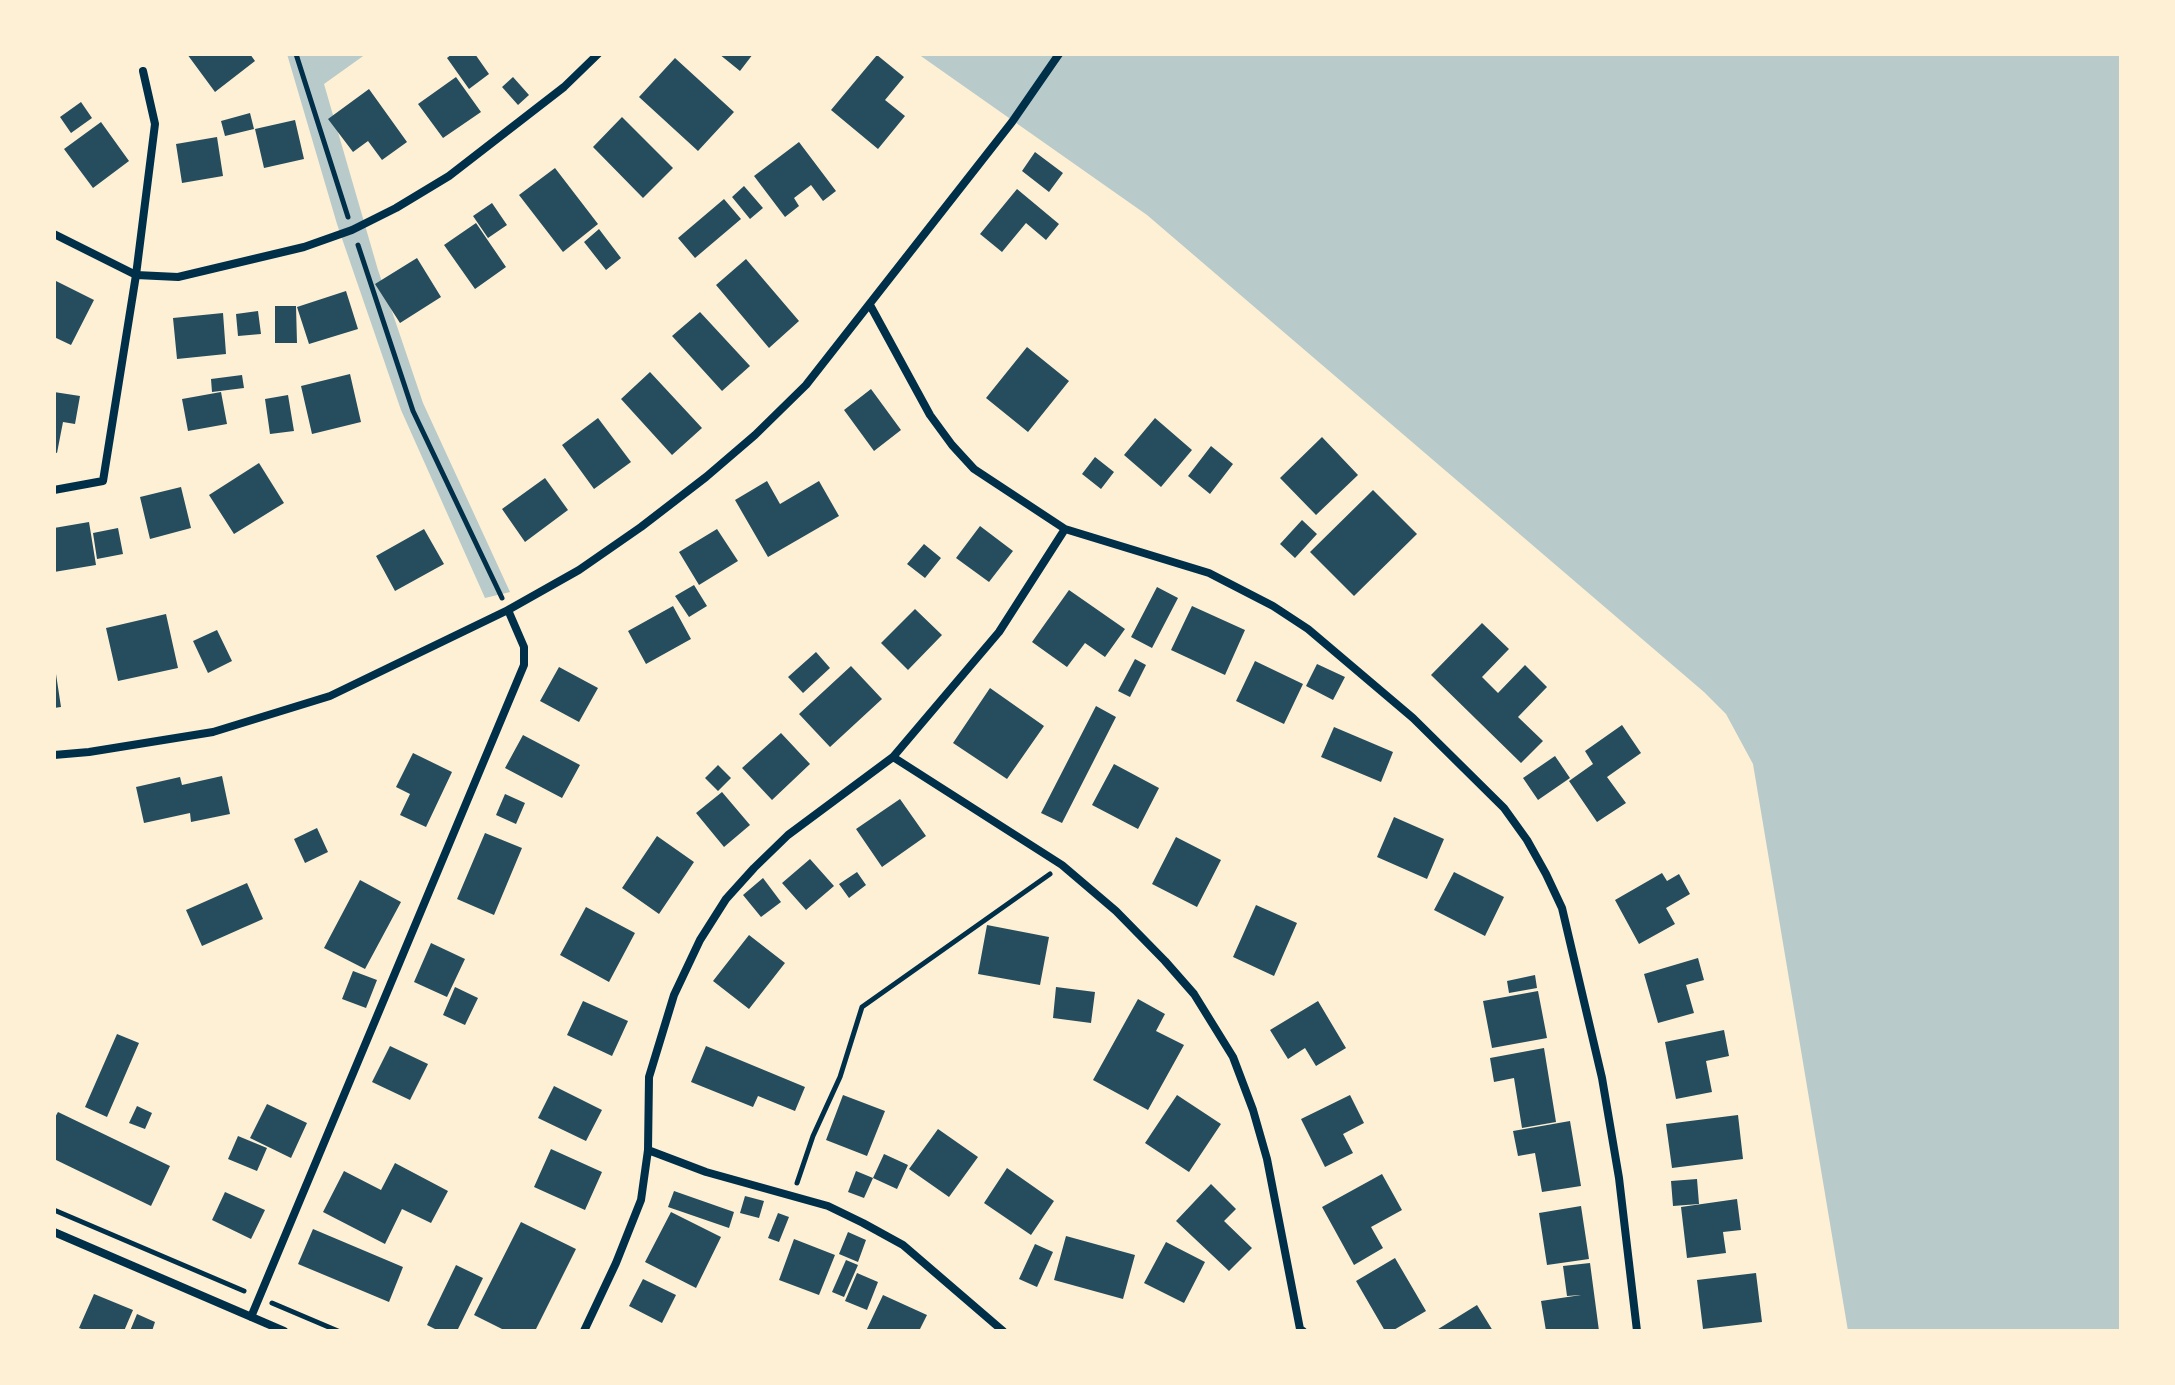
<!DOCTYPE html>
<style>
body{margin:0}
#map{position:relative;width:2175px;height:1385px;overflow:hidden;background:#fdf0d5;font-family:Jost,sans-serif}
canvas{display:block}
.frame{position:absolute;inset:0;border:56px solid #fdf0d5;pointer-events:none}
</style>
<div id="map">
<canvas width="2175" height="1385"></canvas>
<div class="frame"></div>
</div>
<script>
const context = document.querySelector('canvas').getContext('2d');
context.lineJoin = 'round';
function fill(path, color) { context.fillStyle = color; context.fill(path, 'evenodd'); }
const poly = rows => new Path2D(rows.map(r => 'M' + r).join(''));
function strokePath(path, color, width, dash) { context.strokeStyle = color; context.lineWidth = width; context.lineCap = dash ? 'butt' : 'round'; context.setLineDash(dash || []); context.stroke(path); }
fill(poly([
 [287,54,366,54,324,84,378,270,423,403,510,592,485,598,401,410,337,224],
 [918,54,2121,54,2121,1331,1848,1331,1753,764,1726,714,1704,692,1147,215]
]), '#b9caca');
fill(poly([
 [187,54,250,54,255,61,215,92],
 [452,54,475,54,489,74,469,89,447,58],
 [719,54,753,54,740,71],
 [877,55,904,77,885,100,905,116,878,149,831,110],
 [675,58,734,112,698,151,639,97],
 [456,77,481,112,443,138,418,104],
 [513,77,529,95,518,105,502,87],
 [369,89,407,142,382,160,368,141,353,152,328,119],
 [81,102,92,118,71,133,60,117],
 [250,113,254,129,225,136,221,121],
 [622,117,673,168,643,198,593,147],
 [295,120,304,159,264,168,255,129],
 [101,122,129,161,93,188,64,149],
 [217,137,223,176,182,183,176,144],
 [799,142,836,191,823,201,811,185,794,198,799,206,785,217,754,176],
 [1035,152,1063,173,1049,192,1022,171],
 [555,168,598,224,563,252,519,195],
 [744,186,763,208,750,219,732,197],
 [1017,189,1059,224,1046,240,1026,223,1002,252,980,234],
 [724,199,741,219,695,258,678,238],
 [492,203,507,225,488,238,473,216],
 [476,223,506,267,475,289,444,245],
 [599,229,621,258,606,270,584,242],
 [417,258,441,297,400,323,375,284],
 [746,259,799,321,769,348,716,285],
 [54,280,94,300,71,345,54,337],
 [346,291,358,329,309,344,297,307],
 [275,306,296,306,297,343,275,343],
 [258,311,261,334,238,336,236,314],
 [700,312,750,366,722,391,672,336],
 [223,313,226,354,177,359,173,318],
 [1027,347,1069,381,1028,432,986,398],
 [650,372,702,428,672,455,621,399],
 [350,374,361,422,312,434,301,386],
 [242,375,244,388,212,392,211,379],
 [871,389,901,430,874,451,844,410],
 [54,392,80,396,75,424,63,422,57,453,54,452],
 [221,392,227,424,188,431,182,399],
 [288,395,294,431,270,434,265,399],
 [598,418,631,462,594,489,562,445],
 [1155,418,1192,450,1161,487,1124,455],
 [1322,437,1358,475,1316,515,1280,478],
 [1211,446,1233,464,1210,494,1188,476],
 [1095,457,1114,472,1101,489,1082,474],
 [259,463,284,503,234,534,209,495],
 [545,478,568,510,525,542,502,509],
 [767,481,780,504,819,481,839,516,768,557,735,500],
 [181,487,191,528,150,539,140,497],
 [1373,490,1417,534,1354,596,1310,552],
 [1302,520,1317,534,1295,558,1280,544],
 [89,522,96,565,54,572,54,528],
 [980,526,1013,551,989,582,956,558],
 [118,528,123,554,97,559,93,533],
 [424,529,444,564,395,591,376,556],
 [717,529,738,561,699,585,679,552],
 [924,544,941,558,925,578,907,564],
 [694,585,707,606,689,617,675,596],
 [1157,587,1178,598,1152,648,1131,637],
 [1069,590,1125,629,1105,657,1085,643,1067,667,1032,642],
 [673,606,691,639,646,664,628,631],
 [1192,606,1245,630,1225,675,1171,650],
 [915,609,942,635,908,670,881,643],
 [166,614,178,668,118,681,106,628],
 [1482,623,1509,649,1482,677,1498,693,1525,665,1547,687,1518,717,1543,741,1521,763,1431,675],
 [217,630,232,661,208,673,193,641],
 [816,652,830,668,803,693,788,677],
 [1135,659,1146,665,1130,697,1118,691],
 [1255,661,1303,684,1284,724,1236,701],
 [1317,664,1345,677,1333,700,1306,686],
 [851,666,882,699,830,747,799,714],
 [559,667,598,688,579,722,540,701],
 [54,674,56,674,61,707,54,708],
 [990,688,1044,726,1007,779,953,743],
 [1096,706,1116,717,1062,823,1041,813],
 [1622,725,1641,753,1607,777,1626,803,1597,822,1569,781,1593,764,1585,751],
 [1334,727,1393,752,1381,782,1321,757],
 [781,733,810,764,772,800,742,768],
 [523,735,580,765,562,798,505,768],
 [413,753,452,772,426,827,400,815,410,794,396,787],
 [1555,756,1570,778,1538,800,1523,778],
 [1114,764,1159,788,1138,829,1092,805],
 [718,765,731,778,718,791,705,778],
 [222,776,230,814,191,822,190,813,144,823,136,787,180,777,182,785],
 [722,792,750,825,724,847,696,813],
 [505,794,525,803,516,824,496,815],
 [900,799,926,836,882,867,856,829],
 [1394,817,1444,839,1427,879,1377,857],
 [317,828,328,852,305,863,294,839],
 [485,833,522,848,494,915,457,899],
 [657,836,694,862,659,914,622,888],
 [1176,837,1221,860,1197,907,1152,884],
 [810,859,834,886,806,910,782,883],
 [857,872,866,885,849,898,839,884],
 [1454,872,1504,897,1485,936,1434,910],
 [1662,873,1667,881,1679,874,1690,894,1666,908,1675,924,1639,944,1615,900],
 [763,878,781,902,761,917,743,895],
 [360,880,401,902,365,969,324,948],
 [247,883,263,919,202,946,186,910],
 [1256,905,1297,923,1274,976,1233,957],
 [586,907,635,933,609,982,560,955],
 [987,925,1049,937,1040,985,978,974],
 [749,935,785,963,749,1009,713,981],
 [431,943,465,959,447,997,414,982],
 [1698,958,1704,980,1686,985,1694,1013,1658,1023,1644,974],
 [353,971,377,980,366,1008,342,999],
 [1535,975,1537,988,1509,993,1507,981],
 [455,987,478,998,465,1025,443,1015],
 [1056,987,1095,992,1091,1023,1053,1018],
 [1538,991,1547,1038,1492,1048,1483,1001],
 [1138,999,1165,1014,1156,1031,1184,1045,1148,1110,1093,1080],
 [583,1001,628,1021,612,1056,567,1035],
 [1318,1001,1346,1048,1316,1066,1305,1048,1288,1059,1270,1030],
 [1724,1030,1729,1056,1706,1061,1712,1092,1676,1099,1665,1042],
 [117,1034,139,1043,107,1117,85,1107],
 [390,1046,428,1064,410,1100,372,1082],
 [706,1046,805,1087,795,1111,758,1096,753,1107,691,1082],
 [1544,1048,1556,1122,1522,1128,1514,1078,1494,1082,1490,1058],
 [554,1086,602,1110,586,1141,538,1118],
 [843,1095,885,1111,867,1156,826,1140],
 [1177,1095,1221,1124,1189,1172,1145,1143],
 [1350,1095,1364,1123,1343,1134,1353,1153,1325,1167,1301,1119],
 [267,1104,307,1123,291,1158,250,1138],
 [137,1106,152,1113,145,1129,129,1123],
 [58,1112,170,1166,151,1206,54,1159,54,1119],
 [1738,1115,1743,1159,1672,1168,1666,1124],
 [1570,1121,1581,1186,1542,1192,1535,1153,1518,1156,1513,1131],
 [938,1129,978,1157,949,1197,909,1169],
 [238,1136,267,1148,257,1171,228,1159],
 [551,1149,602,1172,585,1210,534,1187],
 [884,1154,908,1165,897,1189,873,1178],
 [395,1163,448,1191,431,1223,402,1209,385,1244,323,1212,344,1171,381,1190],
 [1007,1168,1054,1201,1031,1235,984,1203],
 [856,1171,873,1178,864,1198,848,1192],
 [1382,1174,1402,1210,1371,1227,1383,1248,1354,1265,1322,1207],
 [1697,1179,1699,1204,1673,1206,1671,1181],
 [1211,1184,1236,1209,1224,1221,1252,1248,1229,1271,1176,1221],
 [674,1191,734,1212,729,1228,668,1207],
 [225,1192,265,1210,251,1239,212,1220],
 [745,1196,764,1201,759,1218,740,1213],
 [1737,1199,1741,1230,1723,1232,1726,1253,1687,1258,1681,1207],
 [1581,1206,1589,1259,1547,1265,1539,1213],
 [671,1212,721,1237,696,1288,645,1262],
 [778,1213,789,1217,779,1242,768,1238],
 [521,1222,576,1249,535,1331,506,1331,474,1315],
 [313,1229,403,1267,389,1302,298,1264],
 [848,1232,866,1240,858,1262,839,1254],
 [1066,1236,1135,1255,1123,1299,1054,1280],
 [794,1239,835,1255,819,1295,779,1280],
 [1166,1242,1205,1262,1184,1303,1144,1283],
 [1035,1244,1053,1252,1037,1287,1019,1279],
 [1395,1258,1426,1311,1392,1331,1385,1331,1356,1281],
 [846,1260,858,1265,844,1297,832,1292],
 [1590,1263,1599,1331,1546,1331,1541,1301,1581,1295,1567,1296,1563,1266],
 [456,1265,483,1278,457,1331,439,1331,427,1325],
 [857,1273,878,1282,867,1310,845,1301],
 [1756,1273,1762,1322,1703,1329,1697,1280],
 [643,1279,676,1295,662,1323,629,1306],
 [94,1294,133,1310,124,1331,87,1331,79,1328],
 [883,1295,927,1315,919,1331,866,1331],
 [1477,1305,1493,1331,1435,1331],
 [137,1314,155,1322,152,1331,130,1331]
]), '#264d5e');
strokePath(poly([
 [296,54,348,217],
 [358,245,413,411,502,598],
 [797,1183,813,1136,840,1077,862,1007,1050,874],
 [54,1210,244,1291],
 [272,1303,338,1331]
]), '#003049', 5);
strokePath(poly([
 [54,234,136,275,178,277,304,247,352,230,396,208,449,176,564,87,598,54],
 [870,305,930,415,952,445,974,469,1065,529,1209,573,1273,606,1308,629,1413,718,1504,808,1527,840,1546,874,1562,908,1602,1078,1619,1178,1637,1331],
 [54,490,103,481,136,275,155,124,143,71],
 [54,755,89,752,213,732,330,696,508,610,579,570,641,527,706,477,755,435,806,385,1012,122,1059,54],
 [893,757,1062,865,1116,911,1165,961,1194,994,1233,1057,1253,1110,1267,1159,1300,1329,1303,1331],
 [648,1150,706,1172,828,1206,863,1223,903,1245,1003,1331],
 [54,1232,284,1331],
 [251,1317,524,665,524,647,508,610],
 [584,1331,616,1263,641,1200,648,1150,649,1077,674,995,700,940,726,899,754,868,788,835,893,757,999,632,1065,529]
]), '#003049', 8);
</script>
